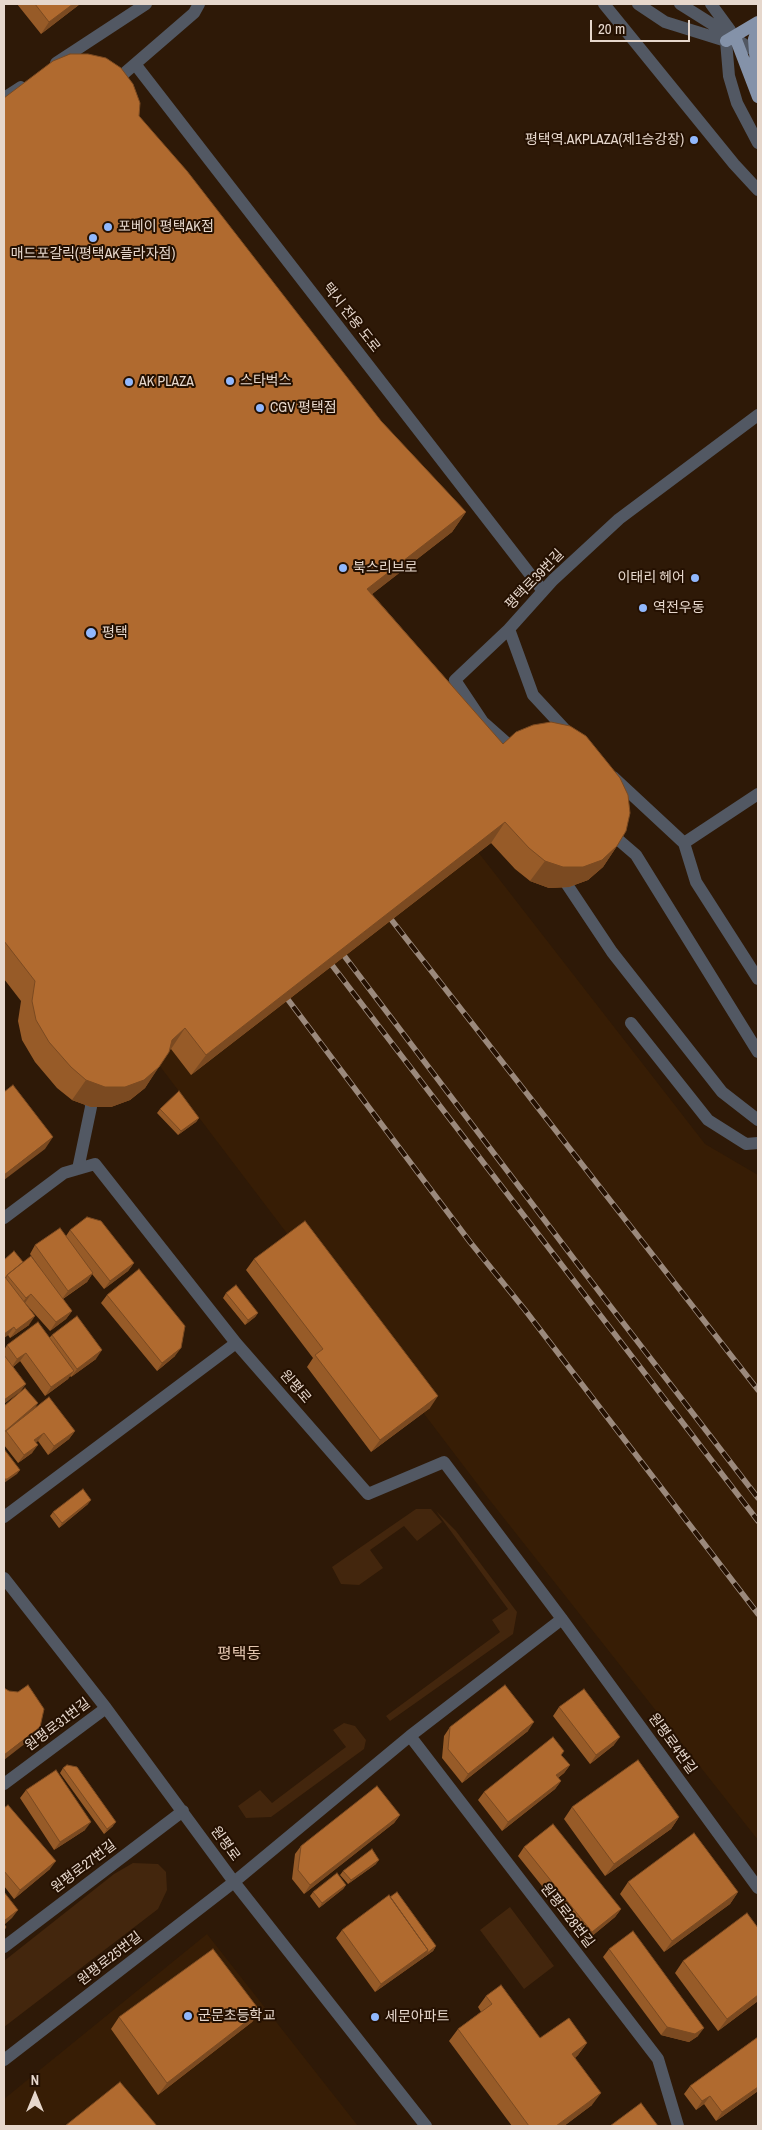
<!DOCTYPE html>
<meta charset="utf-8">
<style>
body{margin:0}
#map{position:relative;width:762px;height:2130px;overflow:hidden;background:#2e1907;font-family:"Archivo Narrow",sans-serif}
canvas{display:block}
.frame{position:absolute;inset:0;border:5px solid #e6d7cc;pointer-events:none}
.north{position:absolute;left:10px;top:2070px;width:50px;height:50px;-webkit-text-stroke:4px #241001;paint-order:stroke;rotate:0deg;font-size:14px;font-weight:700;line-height:20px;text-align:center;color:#e6d7cc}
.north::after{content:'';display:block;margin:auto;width:18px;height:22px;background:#e6d7cc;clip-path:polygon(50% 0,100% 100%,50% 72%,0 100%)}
.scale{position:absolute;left:590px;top:20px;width:100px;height:22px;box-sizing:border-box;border:2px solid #e6d7cc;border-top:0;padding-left:6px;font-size:15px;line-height:18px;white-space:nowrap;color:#e6d7cc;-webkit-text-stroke:4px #241001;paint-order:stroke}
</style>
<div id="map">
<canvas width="762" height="2130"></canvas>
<div class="frame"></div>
<div class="north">N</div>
<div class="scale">20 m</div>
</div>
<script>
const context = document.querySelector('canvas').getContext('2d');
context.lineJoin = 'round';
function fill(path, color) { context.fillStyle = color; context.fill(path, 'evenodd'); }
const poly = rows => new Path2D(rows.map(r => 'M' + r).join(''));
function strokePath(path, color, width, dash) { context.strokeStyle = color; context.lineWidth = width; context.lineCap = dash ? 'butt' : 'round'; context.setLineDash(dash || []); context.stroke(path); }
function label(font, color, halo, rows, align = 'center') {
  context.font = font + ' "Archivo Narrow","Noto Sans KR",sans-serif'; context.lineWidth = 4; context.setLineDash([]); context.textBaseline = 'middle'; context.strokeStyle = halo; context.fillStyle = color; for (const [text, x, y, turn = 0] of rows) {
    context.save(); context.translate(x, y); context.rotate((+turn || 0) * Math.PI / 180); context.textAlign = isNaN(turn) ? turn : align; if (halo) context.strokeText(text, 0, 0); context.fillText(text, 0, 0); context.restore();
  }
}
fill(poly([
 [4,242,705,1144,758,1175,758,1840,488,1498,4,861],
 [207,1934,358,2126,4,2126,4,2099]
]), '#371d05');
fill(poly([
 [416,1509,431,1509,442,1522,417,1541,404,1526,370,1550,383,1568,359,1585,341,1584,332,1567],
 [436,1511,456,1531,517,1612,513,1634,390,1721,386,1716,500,1632,492,1620,508,1609],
 [344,1723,355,1726,366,1740,364,1749,271,1817,246,1818,238,1806,260,1790,272,1803,346,1747,333,1730],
 [133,1863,158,1864,166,1872,167,1890,158,1909,4,2027,4,1961,114,1874],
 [510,1907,554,1966,524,1989,480,1930]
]), '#43260d');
strokePath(poly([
 [604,4,734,164,758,190],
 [638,4,665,22,726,41,729,76,737,103,758,143],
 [680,4,758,53],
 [711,4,730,30],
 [56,63,146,4],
 [135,64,543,591],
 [113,83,194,13,199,4],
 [4,98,21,87],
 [509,629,455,680,483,722,518,753],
 [572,737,533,695,509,629,553,580,619,519,758,415],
 [613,777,684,843],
 [758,794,684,843,696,882,758,979],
 [607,830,636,855,758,1052],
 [560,874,612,952,722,1092,758,1120],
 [631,1023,708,1120,746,1144,758,1143],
 [78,1169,91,1107,90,1091],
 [4,1218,64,1173,95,1164,236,1343,368,1494,444,1462,562,1619,758,1888],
 [4,1517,236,1343],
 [4,1578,106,1708,234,1882,426,2126],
 [410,1736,658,2059,678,2126],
 [4,1784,106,1708],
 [4,1947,183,1811],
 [4,2060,234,1882,410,1736,562,1619]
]), '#525863', 12);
strokePath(poly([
 [735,37,758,97],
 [726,41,758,22],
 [757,79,754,39,758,28]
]), '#8492a9', 12);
const rail = poly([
 [383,909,758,1390],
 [336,945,574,1259,758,1498],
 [325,956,758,1521],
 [280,989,470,1242,525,1310,758,1614]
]);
strokePath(rail, '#9b897c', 5.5);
strokePath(rail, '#241001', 4, [11]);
fill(poly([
 [17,4,80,4,41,34],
 [4,98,139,116,381,421,466,512,452,532,372,594,503,744,617,846,603,867,588,880,569,887,549,888,530,881,515,869,491,843,191,1075,171,1049,169,1050,145,1088,130,1100,111,1107,91,1107,72,1100,57,1088,35,1062,22,1040,18,1021,21,1001,4,979],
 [160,1109,199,1118,196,1122,178,1135,157,1113],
 [70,1230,134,1263,128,1271,104,1289,92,1274,87,1282,63,1299,72,1311,66,1319,50,1331,25,1303,29,1325,10,1338,8,1335,4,1338,4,1260,23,1262,39,1267,30,1254,35,1245,66,1236],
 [254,1259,430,1408,371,1452,307,1367,313,1358,246,1270],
 [226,1293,258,1313,255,1317,245,1325,223,1298],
 [107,1295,175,1356,157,1371,101,1303],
 [52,1335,96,1359,71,1377,70,1376,68,1379,45,1396,20,1361,13,1367,4,1404,4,1350,7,1345,49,1338],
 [4,1406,35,1408,22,1418,75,1431,69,1439,48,1455,38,1441,36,1442,32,1453,18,1463,4,1445],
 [88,1504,59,1528,50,1516,53,1512],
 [559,1707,614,1745,590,1764,553,1716],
 [450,1727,528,1731,462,1783,442,1758,444,1736],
 [561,1755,570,1765,564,1773,558,1778,561,1781,555,1789,502,1831,478,1800,484,1792],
 [63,1768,113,1826,104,1834,60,1773],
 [26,1790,85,1830,54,1850,20,1798],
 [572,1807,679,1817,671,1829,605,1876,564,1819],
 [4,1808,50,1869,14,1899,4,1886],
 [400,1815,394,1823,304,1894,292,1879,295,1854,301,1846],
 [524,1847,621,1909,615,1917,586,1941,518,1856],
 [376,1864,348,1884,340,1875,343,1871],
 [628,1882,738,1892,730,1904,664,1952,620,1894],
 [346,1885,343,1889,319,1908,310,1896,313,1892],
 [758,1928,758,2001,718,2031,675,1973,683,1961],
 [342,1930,436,1946,433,1951,375,1992,336,1938],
 [609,1949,698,2036,689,2042,661,2035,603,1957],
 [486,1996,540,2038,587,2043,578,2055,575,2058,592,2105,564,2126,512,2126,449,2041,458,2029,481,2012,478,2007],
 [260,2011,252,2022,158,2095,111,2029,119,2017],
 [758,2037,758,2091,716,2121,704,2104,696,2110,684,2094,690,2086]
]), '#975b28');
fill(poly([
 [73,4,80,4,41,34,49,22],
 [466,512,452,532,353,609,367,589],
 [505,822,491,843,191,1075,206,1055],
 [617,846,603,867,588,880,569,887,549,888,530,881,545,861],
 [185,1028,171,1049,157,1060,172,1040],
 [159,1067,145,1088,130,1100,111,1107,91,1107,72,1100,86,1080],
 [199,1118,196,1122,178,1135,181,1131],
 [53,1137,45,1149,4,1180,4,1175],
 [134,1263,128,1271,104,1289,110,1281],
 [93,1273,87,1282,62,1299,68,1291],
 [31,1294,25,1303,20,1306,26,1298],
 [72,1311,66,1319,50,1331,56,1322],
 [258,1313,255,1317,245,1325,248,1320],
 [35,1316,29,1325,10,1338,16,1330],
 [14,1327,8,1335,4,1338,4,1334],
 [181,1348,175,1356,157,1371,162,1363],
 [102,1350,96,1359,71,1377,77,1369],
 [26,1353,20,1361,11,1368,17,1359],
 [74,1371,68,1379,45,1396,51,1387],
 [26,1384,20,1392,4,1404,4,1400],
 [438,1396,430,1408,371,1452,380,1440],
 [38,1403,35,1408,6,1432,6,1431,4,1433,4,1432],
 [75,1431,69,1439,48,1455,54,1446],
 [44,1433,38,1441,28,1448,34,1440],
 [38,1445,32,1453,18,1463,24,1455],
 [20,1470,17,1474,4,1483,4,1479],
 [91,1500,88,1504,59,1528,62,1523],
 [534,1722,528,1731,462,1783,468,1774],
 [40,1727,31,1739,4,1760,4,1755],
 [620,1737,614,1745,590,1764,596,1755],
 [570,1765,564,1773,550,1784,556,1775],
 [561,1781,555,1789,502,1831,508,1822],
 [400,1815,394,1823,304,1894,310,1885],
 [679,1817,671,1829,605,1876,614,1864],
 [91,1822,85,1830,54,1850,60,1842],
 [116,1822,113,1826,104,1834,107,1829],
 [379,1860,376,1864,348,1884,351,1880],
 [56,1861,50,1869,14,1899,20,1890],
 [346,1885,343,1889,319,1908,322,1903],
 [738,1892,730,1904,664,1952,672,1941],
 [621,1909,615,1917,586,1941,592,1932],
 [18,1910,12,1918,4,1925,4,1921],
 [436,1946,433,1951,375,1992,381,1984,428,1950],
 [758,1995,758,2001,718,2031,727,2019],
 [260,2011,252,2022,158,2095,167,2083],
 [667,2027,704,2028,698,2036,689,2042,661,2035],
 [587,2043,578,2055,564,2066,572,2054],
 [758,2087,758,2091,716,2121,722,2112],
 [601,2093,592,2105,564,2126,556,2126],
 [710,2096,704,2104,696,2110,702,2101]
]), '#7b4a21');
const building = poly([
 [35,4,73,4,49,22,35,4],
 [70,54,88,54,106,58,121,68,133,84,140,103,139,116,187,171,381,421,466,512,367,589,503,744,516,732,533,725,551,722,570,726,586,736,620,778,628,795,630,813,626,831,617,846,602,860,583,867,563,867,545,861,529,848,505,822,206,1055,185,1028,172,1040,169,1052,159,1067,144,1080,125,1087,105,1087,86,1080,71,1067,49,1042,36,1020,32,1001,35,981,4,941,4,98,53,61,70,54],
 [13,1085,53,1137,4,1175,4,1092,13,1085],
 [179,1091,199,1118,181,1131,160,1109,179,1091],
 [87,1217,101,1221,134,1263,110,1281,70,1230,87,1217],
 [305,1221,438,1396,380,1440,315,1355,323,1349,254,1259,305,1221],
 [60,1228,93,1273,68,1291,35,1245,60,1228],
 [14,1251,23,1262,7,1275,6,1278,5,1277,4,1278,4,1260,14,1251],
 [31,1256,72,1311,56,1322,31,1294,26,1298,7,1275,31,1256],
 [139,1269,185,1326,181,1348,162,1363,107,1295,139,1269],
 [5,1277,35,1316,16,1330,14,1327,4,1334,4,1278,5,1277],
 [236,1285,258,1313,248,1320,226,1293,236,1285],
 [77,1316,102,1350,77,1369,52,1335,77,1316],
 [38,1322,74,1371,51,1387,26,1353,17,1359,7,1345,38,1322],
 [4,1355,26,1384,4,1400,4,1355],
 [25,1388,38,1403,4,1432,4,1406,25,1388],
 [49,1397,75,1431,54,1446,44,1433,34,1440,38,1445,24,1455,6,1431,49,1397],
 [4,1449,20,1470,7,1479,4,1479,4,1449],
 [83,1489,91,1500,62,1523,53,1512,83,1489],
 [28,1685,44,1709,40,1727,4,1755,4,1688,9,1691,18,1692,28,1685],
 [505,1685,534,1722,468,1774,448,1749,450,1727,505,1685],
 [584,1689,620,1737,596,1755,559,1707,584,1689],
 [553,1737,564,1751,561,1755,570,1765,556,1775,561,1781,508,1822,484,1792,553,1737],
 [638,1760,679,1817,614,1864,572,1807,638,1760],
 [67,1765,77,1767,116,1822,107,1829,63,1768,67,1765],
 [56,1770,91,1822,60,1842,26,1790,56,1770],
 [377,1786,400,1815,310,1885,298,1870,301,1846,377,1786],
 [8,1805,56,1861,20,1890,4,1871,4,1808,8,1805],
 [553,1824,621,1909,592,1932,524,1847,553,1824],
 [694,1833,738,1892,672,1941,628,1882,694,1833],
 [372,1849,379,1860,351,1880,343,1871,372,1849],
 [337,1873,346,1885,322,1903,313,1892,337,1873],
 [4,1892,18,1910,4,1921,4,1892],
 [397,1892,436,1946,426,1954,428,1950,390,1897,397,1892],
 [389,1895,428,1950,381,1984,342,1930,389,1895],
 [747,1913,758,1928,758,1995,727,2019,683,1961,747,1913],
 [4,1924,6,1927,4,1930,4,1924],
 [633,1931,704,2028,695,2034,667,2027,609,1949,633,1931],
 [213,1949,260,2011,167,2083,119,2017,213,1949],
 [501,1985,540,2038,569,2018,587,2043,572,2054,601,2093,556,2126,529,2126,458,2029,492,2004,486,1996,501,1985],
 [758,2037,758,2087,722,2112,710,2096,702,2101,690,2086,758,2037],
 [120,2082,157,2126,65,2126,120,2082],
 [641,2103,658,2126,610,2126,641,2103]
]);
fill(building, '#b06a2f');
strokePath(building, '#7b4a21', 1);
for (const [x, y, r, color] of [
 [694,140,5,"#91b8fd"],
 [108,227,5,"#91b8fd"],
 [93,238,5,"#91b8fd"],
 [230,381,5,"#91b8fd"],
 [129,382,5,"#91b8fd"],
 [260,408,5,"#91b8fd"],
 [343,568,5,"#91b8fd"],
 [695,578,5,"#91b8fd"],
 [643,608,5,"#91b8fd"],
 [91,633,6,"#91b8fd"],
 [188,2016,5,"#91b8fd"],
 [375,2017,5,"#91b8fd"]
]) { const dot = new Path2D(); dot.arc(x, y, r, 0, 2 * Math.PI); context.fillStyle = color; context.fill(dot); strokePath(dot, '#241001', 2); }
label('14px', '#e6d7cc', '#241001', [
 ["평택역.AKPLAZA(제1승강장)",684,140,"right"],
 ["포베이 평택AK점",118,227],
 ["매드포갈릭(평택AK플라자점)",93,254,"center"],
 ["스타벅스",240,381],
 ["AK PLAZA",139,382],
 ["CGV 평택점",270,408],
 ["북스리브로",353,568],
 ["이태리 헤어",685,578,"right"],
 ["역전우동",653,608],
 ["평택",102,633],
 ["군문초등학교",198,2016],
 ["세문아파트",385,2017]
], 'left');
label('14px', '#e6d7cc', '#241001', [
 ["택시 전용 도로",351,318,52],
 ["평택로39번길",535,580,-46],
 ["원평로",295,1387,49],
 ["원평로31번길",58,1725,-37],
 ["원평로4번길",672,1744,54],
 ["원평로",225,1844,54],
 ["원평로27번길",84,1867,-37],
 ["원평로28번길",567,1916,52],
 ["원평로25번길",110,1959,-38]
]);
label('16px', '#e2c4ae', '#241001', [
 ["평택동",239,1655]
]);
</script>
